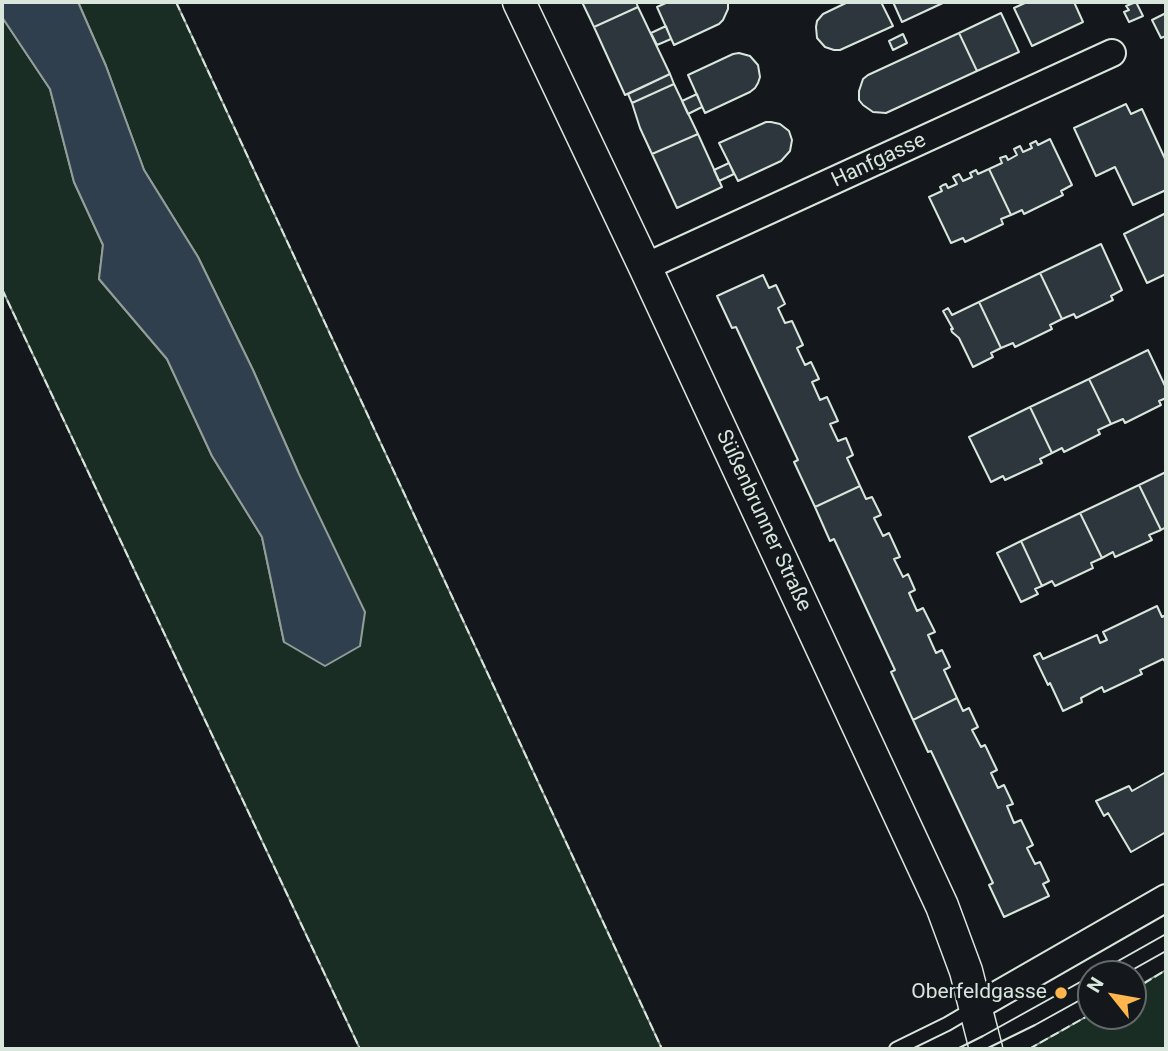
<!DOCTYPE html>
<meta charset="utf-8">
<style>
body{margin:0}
#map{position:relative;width:1168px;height:1051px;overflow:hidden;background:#14181c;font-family:Roboto,sans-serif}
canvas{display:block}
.frame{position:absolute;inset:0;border:4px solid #d8e6dc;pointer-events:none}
.north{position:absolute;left:1077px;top:960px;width:70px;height:70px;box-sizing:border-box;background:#14181c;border:2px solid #626a69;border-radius:50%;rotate:301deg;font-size:19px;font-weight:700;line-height:28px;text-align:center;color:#d8e6dc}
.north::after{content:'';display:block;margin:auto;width:24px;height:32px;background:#ffb74d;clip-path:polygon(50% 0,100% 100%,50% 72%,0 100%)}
</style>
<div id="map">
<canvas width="1168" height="1051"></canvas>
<div class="frame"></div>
<div class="north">N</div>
</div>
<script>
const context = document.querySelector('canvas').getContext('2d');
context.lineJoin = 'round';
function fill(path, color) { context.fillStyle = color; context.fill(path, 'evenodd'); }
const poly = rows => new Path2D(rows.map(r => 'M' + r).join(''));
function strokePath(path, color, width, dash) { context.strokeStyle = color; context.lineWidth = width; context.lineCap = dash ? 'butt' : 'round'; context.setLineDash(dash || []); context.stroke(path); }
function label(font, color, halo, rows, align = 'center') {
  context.font = font + ' Roboto,sans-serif'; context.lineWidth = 5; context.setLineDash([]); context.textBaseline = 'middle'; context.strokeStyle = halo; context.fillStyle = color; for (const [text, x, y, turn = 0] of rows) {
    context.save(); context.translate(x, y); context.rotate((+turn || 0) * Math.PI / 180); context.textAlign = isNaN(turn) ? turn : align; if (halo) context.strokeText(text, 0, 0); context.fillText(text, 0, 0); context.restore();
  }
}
const green = poly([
 [78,2,176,2,662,1049,360,1049,2,289,2,17,50,89,74,182,103,245,99,279,167,359,212,456,262,537,284,642,298,472,253,370,198,257,144,170,106,66,78,2],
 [1166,970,1166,1049,1029,1049,1091,1014,1091,1016,1133,1016,1133,989,1166,970]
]);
fill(green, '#1a2d24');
strokePath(green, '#939e99', 2);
const water = poly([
 [2,2,78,2,106,66,144,170,198,257,253,370,298,472,365,612,360,646,325,666,284,642,262,537,212,456,167,359,99,279,103,245,74,182,50,89,2,17,2,2]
]);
fill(water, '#2f3f4d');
strokePath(water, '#939e99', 2);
const building = poly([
 [582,2,636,2,638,7,594,27,582,2],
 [668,2,728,2,728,9,723,20,719,24,674,45,657,7,668,2],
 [848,2,881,2,893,26,840,50,834,50,825,47,817,38,816,27,817,21,823,14,848,2],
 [893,2,945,2,902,22,893,2],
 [1027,2,1074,2,1083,22,1032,46,1014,8,1027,2],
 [1136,2,1143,16,1129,22,1124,12,1129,10,1126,6,1136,2],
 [638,7,670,74,625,95,594,27,638,7],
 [1001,13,1019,52,977,71,959,33,1001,13],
 [1166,13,1166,36,1161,38,1152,20,1166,13],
 [666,26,671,39,657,45,651,33,666,26],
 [959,33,977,71,886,113,873,112,863,105,859,100,859,91,863,79,868,75,959,33],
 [903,34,907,43,893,50,889,41,903,34],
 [739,53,750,56,758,65,760,77,758,83,755,88,750,92,705,113,688,75,733,54,739,53],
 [670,74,674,84,632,103,628,94,670,74],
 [674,84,698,134,652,154,640,128,632,103,674,84],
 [697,94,702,107,688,114,682,101,697,94],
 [1126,104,1131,114,1142,109,1166,161,1166,190,1133,205,1115,167,1096,176,1074,128,1126,104],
 [766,122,771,122,780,124,789,131,792,140,790,151,781,161,738,181,719,143,766,122],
 [698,134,722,187,677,208,652,154,698,134],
 [1050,139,1072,185,1061,191,1063,195,1024,214,1022,210,1011,215,989,169,1002,163,1000,158,1006,156,1008,160,1017,155,1014,149,1020,146,1023,152,1032,148,1030,144,1036,141,1038,145,1050,139],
 [729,163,734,174,719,181,714,170,729,163],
 [989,169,1011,215,1001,219,1003,224,965,242,963,238,951,243,929,197,942,191,940,187,943,185,946,184,948,188,957,184,953,177,959,174,963,181,972,177,970,173,976,170,978,174,989,169],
 [1166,213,1166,274,1147,283,1124,234,1166,213],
 [1101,244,1122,290,1111,296,1113,300,1076,318,1074,314,1062,319,1040,273,1101,244],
 [1040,273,1062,319,1050,325,1052,329,1015,347,1013,343,1001,348,979,302,1040,273],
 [763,275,769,288,776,285,785,304,778,308,785,323,792,321,803,345,797,348,805,365,811,362,819,379,812,382,820,400,827,397,838,421,830,424,838,441,846,438,853,455,847,458,860,486,815,507,794,462,798,460,736,327,732,328,717,296,763,275],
 [979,302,1001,348,991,353,993,357,973,367,959,338,952,332,951,329,953,329,943,311,948,308,952,315,979,302],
 [1148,350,1166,388,1166,398,1159,401,1161,405,1125,423,1123,419,1111,424,1089,379,1148,350],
 [1089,379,1111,424,1098,430,1100,434,1064,452,1062,448,1052,453,1030,407,1089,379],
 [1030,407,1052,453,1040,459,1042,463,1005,480,1003,476,991,482,969,437,1030,407],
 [1166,472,1166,527,1161,530,1139,485,1166,472],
 [1139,485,1161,530,1149,535,1152,540,1115,557,1113,552,1102,558,1080,513,1139,485],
 [860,486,866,499,872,497,881,515,874,518,883,536,889,533,900,557,894,559,903,577,908,574,915,590,909,593,917,611,923,608,935,632,928,635,936,653,942,650,950,667,944,670,957,698,913,720,891,672,895,670,834,539,830,541,815,507,860,486],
 [1080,513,1102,558,1091,563,1093,568,1055,586,1052,581,1042,586,1021,541,1080,513],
 [1021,541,1042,586,1035,589,1038,594,1021,602,997,553,1021,541],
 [1157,606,1162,617,1166,615,1166,663,1163,659,1140,670,1142,674,1104,692,1102,687,1081,698,1082,702,1063,711,1050,683,1048,685,1034,656,1040,653,1043,659,1097,635,1100,643,1107,640,1103,632,1157,606],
 [957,698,963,711,969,708,978,727,972,730,981,747,985,745,997,770,991,773,998,788,1004,785,1013,804,1007,806,1014,823,1021,820,1033,845,1027,848,1035,864,1040,862,1049,881,1043,884,1049,896,1004,917,989,885,993,883,931,751,928,752,913,720,957,698],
 [1166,772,1166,832,1131,852,1108,813,1104,816,1096,801,1129,786,1132,791,1166,772]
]);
fill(building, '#2c363c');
strokePath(building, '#d8e6dc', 2);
const service = poly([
 [896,1049,947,1024,976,1007]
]);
const minor = poly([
 [645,267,1112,53],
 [976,1007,1166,898]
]);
const tertiary = poly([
 [519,2,645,267,942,906,966,971,986,1049]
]);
strokePath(service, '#d8e6dc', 16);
strokePath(minor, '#d8e6dc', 30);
strokePath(tertiary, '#d8e6dc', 35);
strokePath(service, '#14181c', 12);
strokePath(minor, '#14181c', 26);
strokePath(tertiary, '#14181c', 32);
strokePath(poly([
 [1095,974,1166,934],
 [1125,974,1166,951],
 [957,1049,983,1036,1091,976],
 [986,1049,1035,1025,1091,994]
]), '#d8e6dc', 2);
strokePath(poly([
 [176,2,662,1049],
 [2,289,360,1049],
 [1133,990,1166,970],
 [1029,1049,1091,1014]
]), '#d8e6dc', 2, [9, 3.5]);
strokePath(poly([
 [935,1049,936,1049]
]), '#d8e6dc', 3.5);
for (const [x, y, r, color] of [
 [1061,993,7,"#ffb74d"]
]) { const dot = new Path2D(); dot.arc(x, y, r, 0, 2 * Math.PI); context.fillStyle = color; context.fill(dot); strokePath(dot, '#14181c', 2.5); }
label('21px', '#d8e6dc', '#14181c', [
 ["Hanfgasse",879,161,-25],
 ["Süßenbrunner Straße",763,521,65]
]);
label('21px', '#d8e6dc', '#14181c', [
 ["Oberfeldgasse",1047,993]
], 'right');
</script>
